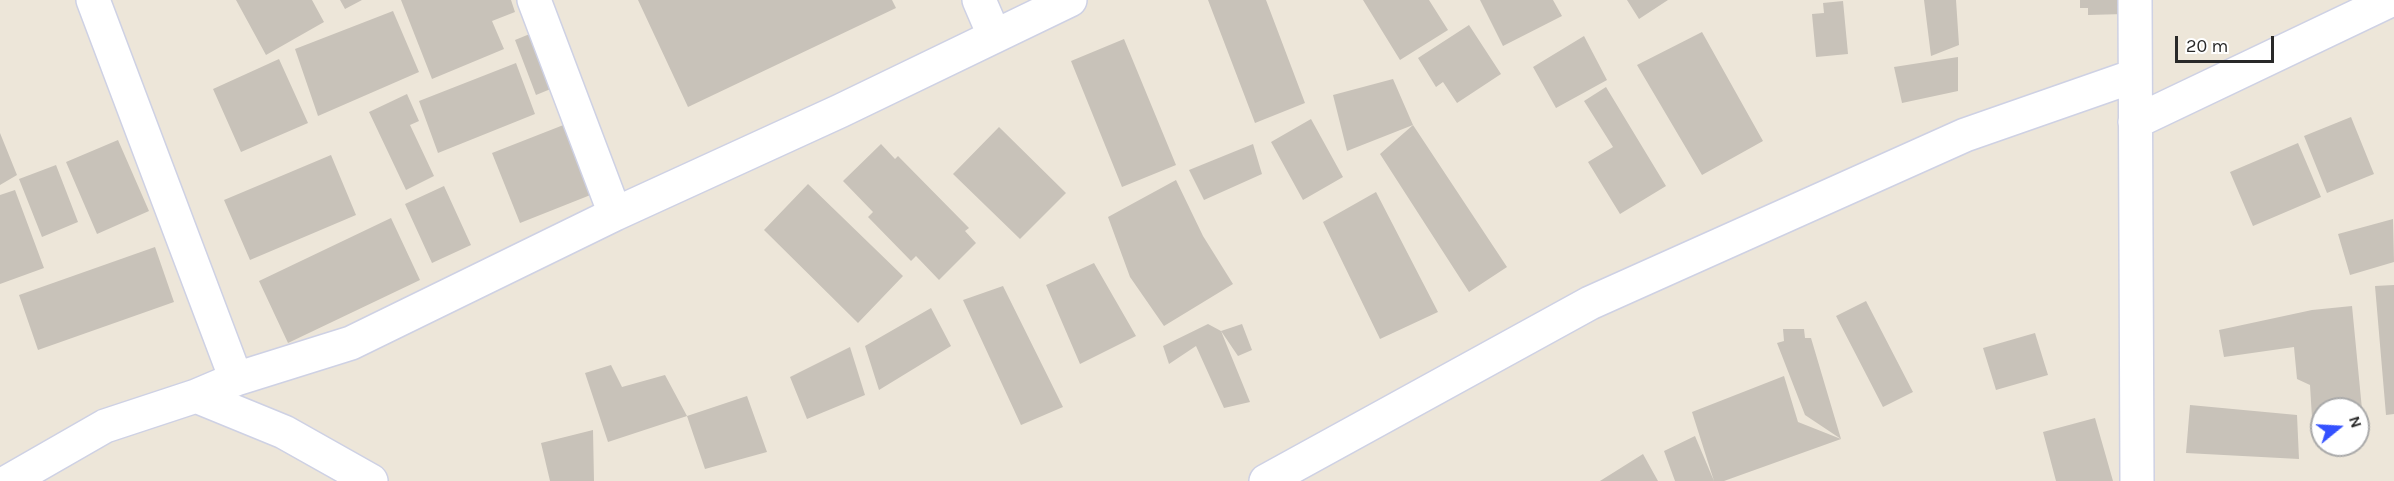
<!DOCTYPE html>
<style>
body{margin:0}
#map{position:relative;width:2394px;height:481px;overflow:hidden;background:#ede6d9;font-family:Karla,sans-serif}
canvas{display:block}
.north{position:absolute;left:2310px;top:397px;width:60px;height:60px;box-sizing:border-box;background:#fff;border:2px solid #a9a9a9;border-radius:50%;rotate:72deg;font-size:16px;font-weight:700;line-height:24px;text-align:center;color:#292929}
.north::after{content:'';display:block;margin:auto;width:21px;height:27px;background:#3451ff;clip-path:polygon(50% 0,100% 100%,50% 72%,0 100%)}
.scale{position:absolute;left:2175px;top:36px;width:99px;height:27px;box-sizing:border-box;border:3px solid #292929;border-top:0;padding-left:8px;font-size:18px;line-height:21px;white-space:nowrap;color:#292929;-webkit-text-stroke:4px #fff;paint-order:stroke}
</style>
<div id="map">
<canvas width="2394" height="481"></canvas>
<div class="north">N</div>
<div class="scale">20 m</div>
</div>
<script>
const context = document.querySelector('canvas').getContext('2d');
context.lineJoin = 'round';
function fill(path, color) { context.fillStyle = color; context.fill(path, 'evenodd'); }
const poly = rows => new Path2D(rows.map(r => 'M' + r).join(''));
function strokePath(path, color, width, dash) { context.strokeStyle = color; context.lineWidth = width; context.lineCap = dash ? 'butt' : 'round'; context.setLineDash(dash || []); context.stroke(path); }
fill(poly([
 [236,0,312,0,324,22,266,55],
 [340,0,362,0,345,9],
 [401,0,511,0,515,12,492,21,504,49,432,79],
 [638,0,892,0,896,8,688,107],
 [1208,0,1266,0,1305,103,1255,123],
 [1363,0,1429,0,1448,30,1400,60],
 [1480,0,1553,0,1562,16,1503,46],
 [1627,0,1668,0,1639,19],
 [1924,0,1956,0,1959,45,1931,56],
 [2080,0,2124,0,2124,14,2088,15,2088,8,2080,8],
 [1843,1,1848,54,1816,57,1812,14,1824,13,1823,3],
 [393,11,419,72,318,116,295,49],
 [1469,25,1501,74,1457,103,1443,82,1436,87,1418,58],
 [537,31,558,86,536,95,515,40],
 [1702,32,1763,141,1702,175,1637,65],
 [1584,36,1607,80,1556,108,1533,67],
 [1124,39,1176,165,1122,187,1071,61],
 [1958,57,1958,91,1902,103,1894,67],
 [279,59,308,123,241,152,213,89],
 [516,63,535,114,438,153,419,101],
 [1393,79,1413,125,1507,267,1469,292,1380,154,1413,125,1347,151,1333,95],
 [1606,87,1666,186,1620,214,1588,162,1613,147,1584,101],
 [407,94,419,121,410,125,434,176,406,190,369,112],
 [2351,117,2374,174,2327,193,2304,136],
 [1311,119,1343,177,1303,200,1271,142],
 [566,124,593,194,520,223,492,153],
 [999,127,1066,193,1020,239,953,174],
 [0,133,17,175,0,185],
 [118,140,149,211,97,234,66,162],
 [2298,143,2321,197,2253,226,2230,172],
 [881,144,895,159,898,156,969,228,965,231,976,243,939,280,916,256,911,261,868,217,873,212,843,181],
 [1253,144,1262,174,1204,200,1189,170],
 [331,155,356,215,250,260,224,200],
 [56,165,78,222,42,237,19,179],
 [1176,180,1203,236,1233,284,1164,326,1130,277,1108,217],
 [808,184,903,276,858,323,764,230],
 [444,186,471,245,432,263,405,204],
 [15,190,44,268,0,284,0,195],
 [1376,192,1438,312,1380,339,1323,222],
 [391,218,420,280,288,343,259,281],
 [2393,219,2394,262,2350,275,2338,234],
 [155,247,174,302,38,350,19,295],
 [1094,263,1136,336,1080,364,1046,285],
 [2394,285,2394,414,2386,415,2375,286],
 [1003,286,1063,407,1021,425,963,300],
 [1866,301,1913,392,1883,407,1836,316],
 [2352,306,2364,430,2358,430,2358,409,2322,409,2322,433,2313,434,2310,385,2297,379,2294,347,2224,357,2219,330,2312,310],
 [931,308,951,346,879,390,865,346],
 [1208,324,1221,331,1250,402,1224,408,1196,346,1169,364,1163,346],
 [1242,324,1252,350,1238,356,1221,331],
 [1783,329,1804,329,1805,338,1811,338,1841,439,1805,415,1777,343,1784,341],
 [2035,333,2048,375,1996,390,1983,348],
 [850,347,865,395,807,419,790,377],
 [611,365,622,387,665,375,687,416,608,442,585,373],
 [1784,376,1798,422,1841,439,1724,481,1714,481,1692,412],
 [747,396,767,452,705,469,687,416],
 [2190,405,2297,415,2299,459,2186,453],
 [2095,418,2113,481,2056,481,2043,432],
 [593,430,594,481,550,481,541,443],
 [1695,436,1714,481,1675,481,1664,451],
 [1643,454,1658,481,1600,481]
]), '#c8c2b9');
const minor = poly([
 [93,0,236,379],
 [534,0,615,214],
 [979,0,994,35],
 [2135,0,2137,481],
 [2135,122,2391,0],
 [196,396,284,432,371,481],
 [9,481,105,426,196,396,236,379,351,343,615,214,840,111,1070,0],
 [1266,481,1590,303,1965,135,2134,76]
]);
strokePath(minor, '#ced1e4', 36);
strokePath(minor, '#fff', 33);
</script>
